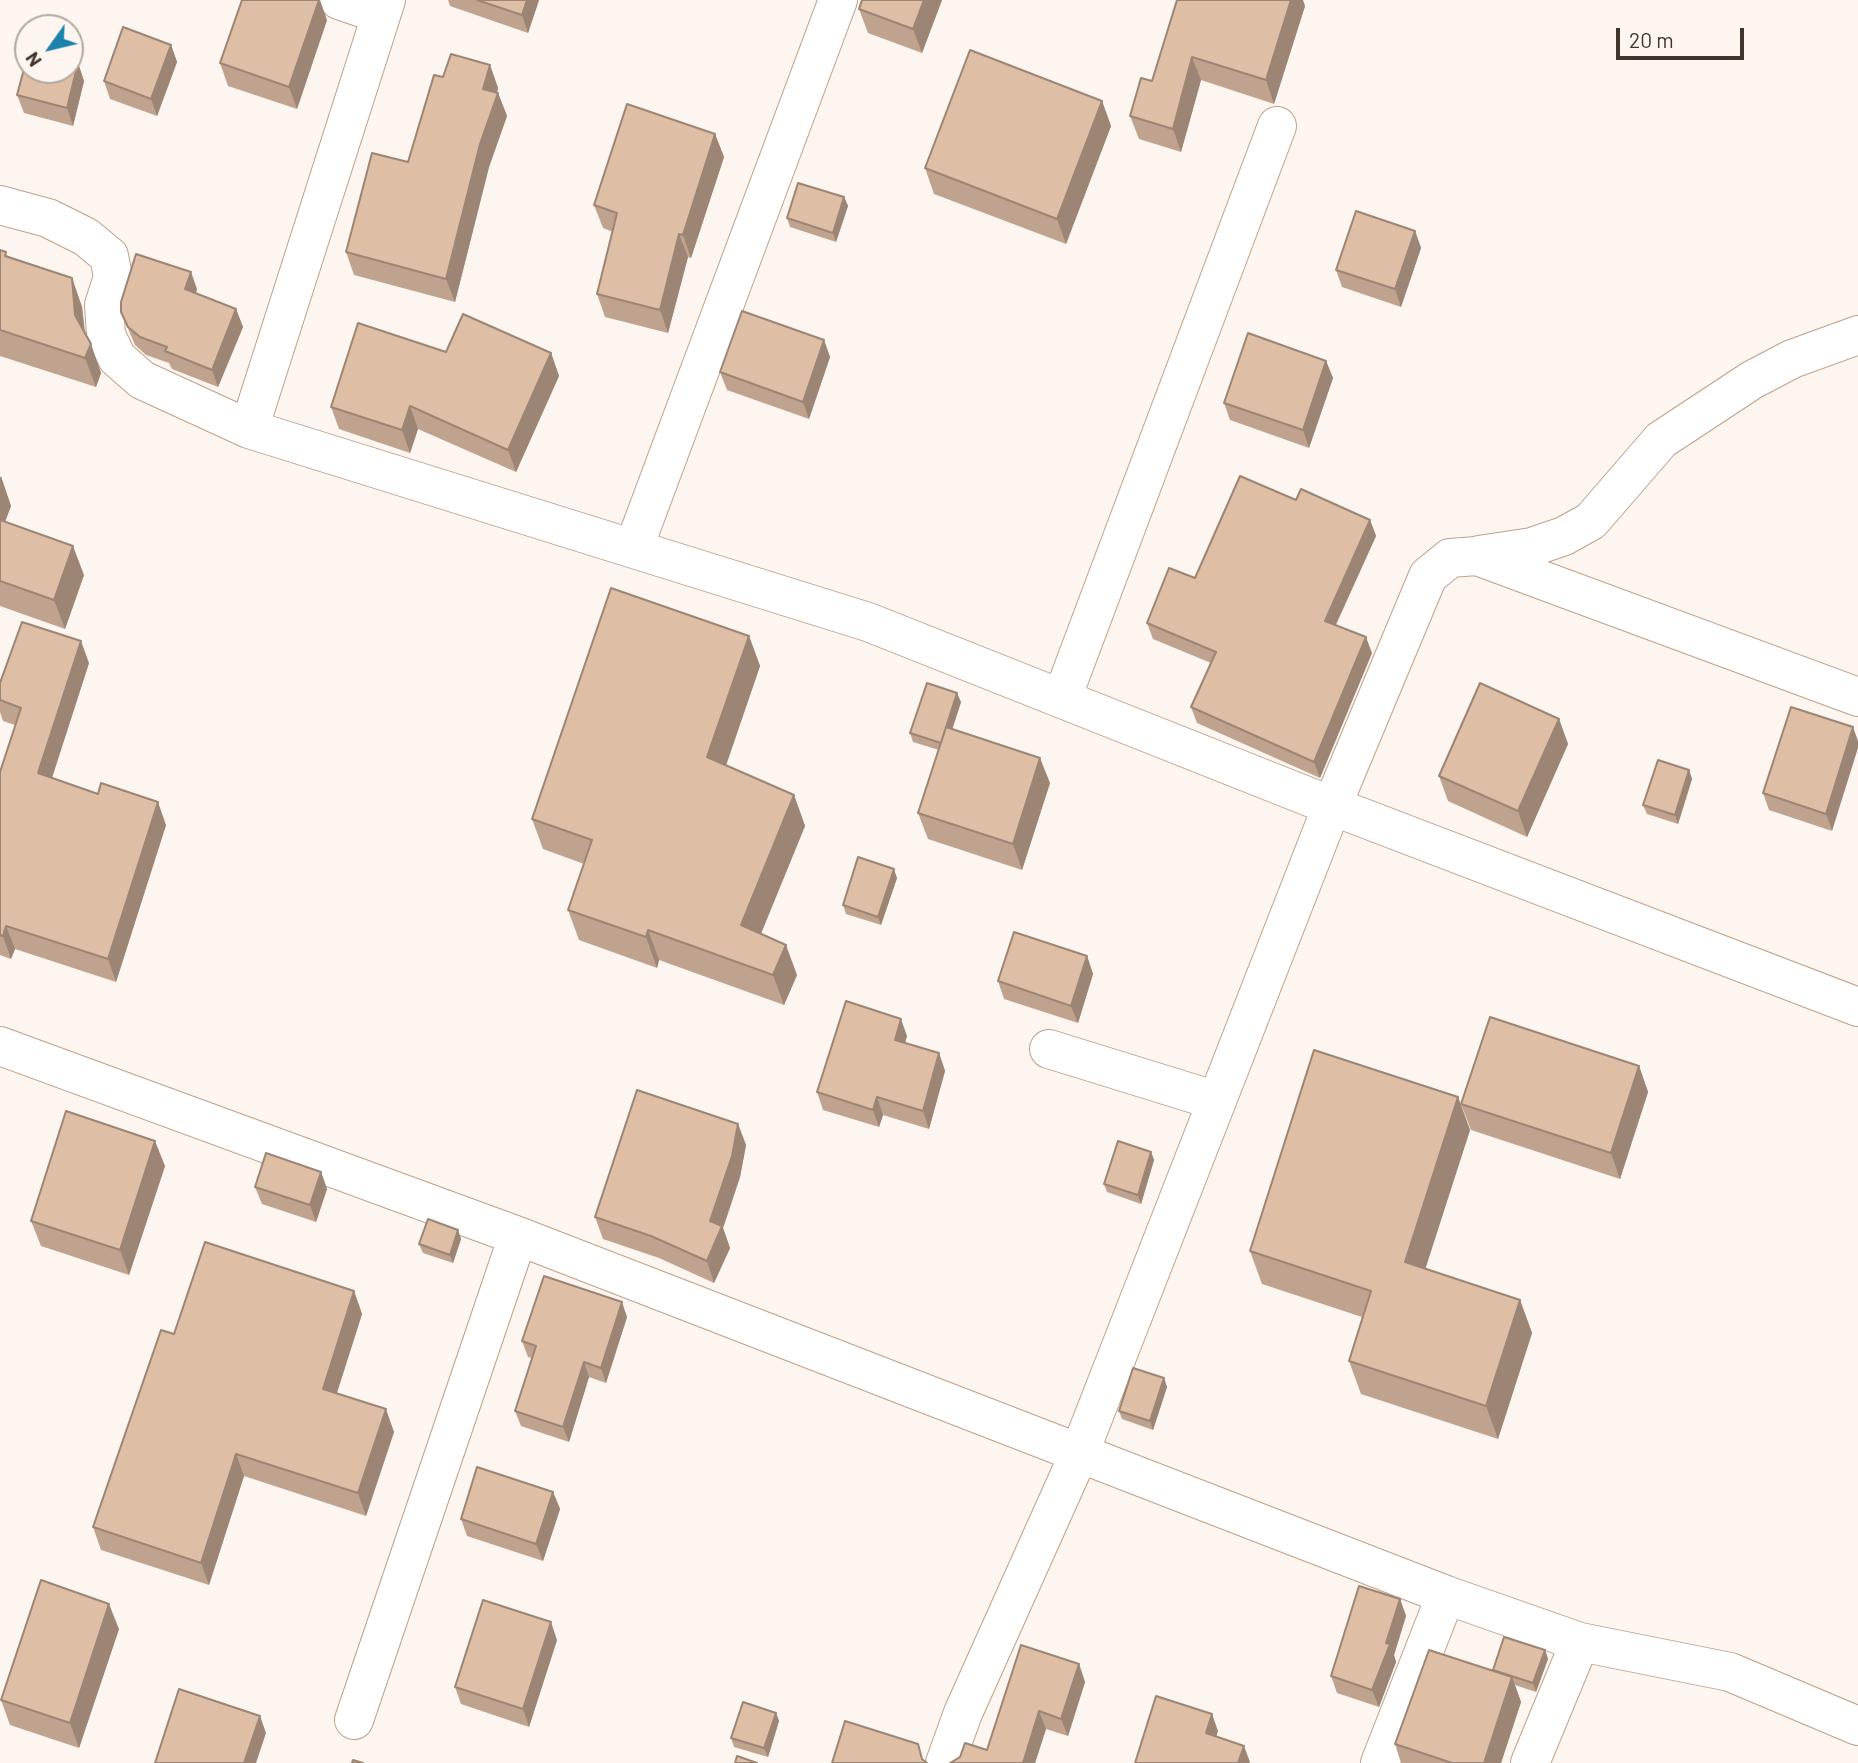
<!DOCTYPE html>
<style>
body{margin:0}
#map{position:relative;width:1858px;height:1763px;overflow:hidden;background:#fcf5f0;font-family:Barlow,sans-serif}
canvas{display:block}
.north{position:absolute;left:14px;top:14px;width:70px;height:70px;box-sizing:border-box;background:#fcf5f0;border:2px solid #b1a8a1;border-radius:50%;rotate:236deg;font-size:19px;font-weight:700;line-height:28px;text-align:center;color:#41342a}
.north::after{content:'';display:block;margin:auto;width:24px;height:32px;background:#1b82ac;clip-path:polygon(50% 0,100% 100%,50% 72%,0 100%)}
.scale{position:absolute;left:1616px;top:28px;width:128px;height:32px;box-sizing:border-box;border:4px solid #41342a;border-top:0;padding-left:9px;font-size:21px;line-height:24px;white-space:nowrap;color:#41342a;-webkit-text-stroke:5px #fcf5f0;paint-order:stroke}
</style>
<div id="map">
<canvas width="1858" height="1763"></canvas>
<div class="north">N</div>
<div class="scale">20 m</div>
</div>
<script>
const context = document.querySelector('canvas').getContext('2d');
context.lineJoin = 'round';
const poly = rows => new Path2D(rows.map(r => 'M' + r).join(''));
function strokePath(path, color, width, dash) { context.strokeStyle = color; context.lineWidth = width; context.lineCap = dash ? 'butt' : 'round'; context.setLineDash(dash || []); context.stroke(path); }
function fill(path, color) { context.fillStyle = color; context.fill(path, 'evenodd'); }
const minor = poly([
 [339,0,380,14],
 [0,205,48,218,86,237,109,256,113,277,104,305,106,335,117,358,142,380,249,429,868,622,1332,806,1858,1007],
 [249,429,386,0],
 [634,547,838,0],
 [1479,555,1532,547,1564,536,1591,521,1661,440,1752,380,1792,359,1858,335],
 [1062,698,1277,126],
 [0,1046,518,1236,1446,1595,1580,1642,1730,1672,1858,1726],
 [1049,1049,1217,1101],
 [354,1720,518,1236],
 [945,1763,963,1713,1079,1454,1332,806,1428,576,1450,558,1477,556,1858,697],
 [1380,1763,1446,1595],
 [1530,1763,1580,1642]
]);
strokePath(minor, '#c0a089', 40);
strokePath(minor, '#fff', 38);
fill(poly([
 [448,0,539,0,528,33,450,6],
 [942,0,922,53,868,33,859,9],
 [1177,0,1305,6,1274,104,1201,80,1181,152,1139,139,1130,116,1152,81],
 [327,20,297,109,228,86,220,63],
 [171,45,177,62,157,116,110,99,104,81],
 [78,63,84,81,73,126,24,113,17,95],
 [490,65,498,88,497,93,498,93,507,116,489,167,455,302,354,275,346,252,408,162,443,77],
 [1102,101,1111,126,1066,244,934,194,925,168],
 [715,134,724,157,691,258,688,257,668,333,605,317,597,294,613,232,603,228,594,205],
 [844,197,848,206,836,242,790,227,787,218],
 [1415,231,1421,248,1401,307,1342,287,1336,270],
 [0,250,8,256,72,278,82,307,85,333,101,373,96,387,0,356],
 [197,289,196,293,236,309,243,327,218,387,172,369,169,363,146,355,135,345,121,312],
 [824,340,830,357,809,419,727,390,720,372],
 [446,352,551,353,559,376,516,472,418,429,410,453,339,429,331,407],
 [1326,361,1333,378,1309,448,1230,420,1224,403],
 [0,476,11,506,5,522,84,575,65,629,0,606],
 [1296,500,1370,520,1376,536,1336,625,1372,653,1320,778,1197,723,1191,707,1211,663,1153,639,1147,623,1195,578],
 [749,636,760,666,726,766,794,795,805,826,761,934,797,975,784,1005,659,960,657,968,579,940,568,910,584,864,543,849,532,819],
 [89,663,52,778,166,825,116,982,15,949,11,959,0,955,0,772,15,725,3,721,0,712,0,683],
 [961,702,952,729,1050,783,1022,870,928,839,918,813,939,750,913,742,910,733],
 [1791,707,1832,831,1769,810,1763,793],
 [1559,719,1568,744,1527,837,1448,801,1439,776],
 [1689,770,1692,779,1678,824,1647,814,1643,805],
 [897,878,881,925,846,914,843,905],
 [1087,956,1093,974,1078,1023,1004,999,998,981],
 [907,1036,905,1043,939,1053,945,1071,929,1129,883,1115,879,1127,823,1110,817,1092],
 [1639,1066,1648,1092,1620,1179,1471,1130,1461,1104],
 [1458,1097,1470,1130,1425,1268,1520,1300,1532,1333,1498,1439,1361,1394,1349,1361,1362,1317,1262,1284,1250,1251],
 [738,1124,746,1145,740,1177,723,1228,730,1248,714,1283,659,1258,603,1239,595,1217],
 [1151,1152,1154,1160,1141,1204,1107,1192,1104,1184],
 [165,1166,129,1275,41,1246,31,1221],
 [321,1172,327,1189,316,1222,262,1204,255,1187],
 [458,1230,461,1239,453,1263,423,1253,419,1244],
 [354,1291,362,1314,337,1393,394,1432,366,1516,244,1476,209,1585,101,1550,93,1527,174,1334],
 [627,1317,606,1383,589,1377,569,1442,521,1426,515,1411,532,1358,528,1357,522,1341],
 [1164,1378,1167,1387,1153,1430,1122,1419,1119,1411],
 [553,1492,560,1509,543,1561,467,1536,461,1519],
 [1400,1599,1406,1616,1394,1655,1396,1662,1379,1707,1337,1693,1331,1676],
 [119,1629,79,1748,10,1725,1,1700],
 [557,1640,529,1727,461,1704,455,1687],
 [1545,1650,1548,1659,1536,1692,1515,1685,1521,1702,1501,1763,1401,1763,1395,1744,1493,1671],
 [1079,1664,1085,1682,1068,1736,1046,1729,1035,1763,950,1763,987,1750],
 [776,1713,779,1721,768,1757,734,1747,731,1738]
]), '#c0a38f');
fill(poly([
 [319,0,320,0,327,20,297,109,289,87],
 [527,0,539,0,528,33,522,15],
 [924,0,942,0,922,53,913,29],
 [1291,0,1303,0,1305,6,1274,104,1266,80],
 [171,45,177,62,157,116,151,99],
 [1192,57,1201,80,1181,152,1173,129],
 [78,63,84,81,73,126,67,108],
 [490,65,498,88,492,111,498,93,507,116,489,167,455,302,446,279,483,89],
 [1102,101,1111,126,1066,244,1057,219],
 [715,134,724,157,691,258,683,235],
 [844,197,848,206,836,242,833,233],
 [1415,231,1421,248,1401,307,1395,289],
 [679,234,688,257,668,333,660,310],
 [191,272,197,289,191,306,185,289],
 [72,278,82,307,86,344,75,315],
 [236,309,243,327,218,387,212,370],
 [824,340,830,357,809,419,803,402],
 [91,344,101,373,96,387,85,358],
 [551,353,559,376,516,472,508,450],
 [1326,361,1333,378,1309,448,1303,430],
 [410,406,418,429,410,453,402,430],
 [1,476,11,506,0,535,0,478],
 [1370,520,1376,536,1330,637,1325,621],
 [73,546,84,575,65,629,54,600],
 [749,636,760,666,718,788,707,757],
 [1366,637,1372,653,1320,778,1314,762],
 [81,641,89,663,46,796,38,773],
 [957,693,961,702,945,752,942,743],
 [1559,719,1568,744,1527,837,1518,811],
 [1853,727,1858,741,1858,748,1832,831,1826,814],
 [1040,758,1050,783,1022,870,1013,844],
 [1689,770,1692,779,1678,824,1675,815],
 [794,795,805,826,752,955,741,925],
 [158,802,166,825,116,982,108,959],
 [894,869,897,878,881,925,878,917],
 [6,926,15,949,11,959,3,936],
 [648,930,659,960,657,968,646,937],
 [786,945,797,975,784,1005,773,975],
 [1087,956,1093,974,1078,1023,1071,1006],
 [901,1019,907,1036,901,1057,895,1040],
 [939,1053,945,1071,929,1129,923,1111],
 [1639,1066,1648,1092,1620,1179,1611,1153],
 [877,1097,883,1115,879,1127,873,1110],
 [1458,1097,1470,1130,1417,1295,1405,1262],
 [738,1124,746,1145,740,1177,723,1228,730,1248,714,1283,707,1261,710,1221],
 [155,1141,165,1166,129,1275,120,1250],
 [1151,1152,1154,1160,1141,1204,1138,1195],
 [321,1172,327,1189,316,1222,310,1205],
 [458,1230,461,1239,453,1263,450,1255],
 [354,1291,362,1314,331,1411,323,1389],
 [1520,1300,1532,1333,1498,1439,1486,1406],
 [622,1302,627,1317,606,1383,601,1368],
 [584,1362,589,1377,569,1442,563,1427],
 [1164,1378,1167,1387,1153,1430,1150,1421],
 [386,1409,394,1432,366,1516,358,1493],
 [236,1454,244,1476,209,1585,201,1563],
 [553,1492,560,1509,543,1561,536,1544],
 [1400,1599,1406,1616,1394,1655,1396,1662,1379,1707,1372,1690],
 [109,1604,119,1629,79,1748,70,1723],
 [551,1622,557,1640,529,1727,523,1709],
 [1545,1650,1548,1659,1536,1692,1533,1683],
 [1079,1664,1085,1682,1068,1736,1061,1719],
 [1512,1677,1521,1702,1501,1763,1484,1763],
 [1039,1711,1046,1729,1035,1763,1023,1763],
 [776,1713,779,1721,768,1757,764,1748],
 [1212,1714,1218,1731,1212,1750,1206,1733],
 [260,1716,266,1733,256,1763,244,1763],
 [1244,1746,1250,1762,1249,1763,1238,1763]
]), '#9c8574');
const building = poly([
 [242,0,319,0,289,87,220,63,242,0],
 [477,0,527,0,522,15,477,0],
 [862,0,924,0,913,29,859,9,862,0],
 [1177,0,1291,0,1266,80,1192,57,1173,129,1130,116,1141,78,1152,81,1177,0],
 [123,27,171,45,151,99,104,81,123,27],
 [970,50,1102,101,1057,219,925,168,970,50],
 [28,54,28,70,70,70,70,61,78,63,67,108,17,95,28,54],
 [451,54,490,65,483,89,498,93,480,144,446,279,346,252,372,153,408,162,434,75,443,77,451,54],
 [627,104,715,134,683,235,679,234,660,310,597,294,617,213,594,205,627,104],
 [798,183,844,197,833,233,787,218,798,183],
 [1356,211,1415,231,1395,289,1336,270,1356,211],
 [0,250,6,252,5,256,72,278,75,315,91,344,85,358,0,330,0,250],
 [136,254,191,272,185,289,236,309,212,370,165,351,167,347,140,337,128,327,121,312,121,302,136,254],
 [742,311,824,340,803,402,720,372,742,311],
 [463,314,551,353,508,450,410,406,402,430,331,407,358,323,446,352,463,314],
 [1248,333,1326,361,1303,430,1224,403,1248,333],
 [1240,476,1296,500,1301,489,1370,520,1325,621,1366,637,1314,762,1191,707,1216,652,1147,623,1169,568,1195,578,1240,476],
 [0,520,73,546,54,600,0,581,0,520],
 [611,588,749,636,707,757,794,795,741,925,786,945,773,975,648,930,646,937,568,910,592,840,532,819,611,588],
 [22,622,81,641,38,773,98,794,101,783,158,802,108,959,6,926,3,936,0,935,0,772,21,708,0,700,0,683,22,622],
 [927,683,957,693,941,743,910,733,927,683],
 [1480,683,1559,719,1518,811,1439,776,1480,683],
 [1791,707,1853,727,1826,814,1763,793,1791,707],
 [946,727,1040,758,1013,844,918,813,946,727],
 [1658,760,1689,770,1675,815,1643,805,1658,760],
 [858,857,894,869,878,917,843,905,858,857],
 [1014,932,1087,956,1071,1006,998,981,1014,932],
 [846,1001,901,1019,895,1040,939,1053,923,1111,877,1097,873,1110,817,1092,846,1001],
 [1490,1017,1639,1066,1611,1153,1461,1104,1490,1017],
 [1314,1050,1458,1097,1405,1262,1520,1300,1486,1406,1349,1361,1371,1291,1250,1251,1314,1050],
 [637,1090,738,1124,732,1156,710,1221,722,1226,707,1261,651,1236,595,1217,637,1090],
 [66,1111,155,1141,120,1250,31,1221,66,1111],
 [1118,1141,1151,1152,1138,1195,1104,1184,1118,1141],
 [266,1153,321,1172,310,1205,255,1187,266,1153],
 [428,1219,458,1230,450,1255,419,1244,428,1219],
 [205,1242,354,1291,323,1389,386,1409,358,1493,236,1454,201,1563,93,1527,161,1330,174,1334,205,1242],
 [544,1276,622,1302,601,1368,584,1362,563,1427,515,1411,536,1346,522,1341,544,1276],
 [1133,1368,1164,1378,1150,1421,1119,1411,1133,1368],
 [477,1467,553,1492,536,1544,461,1519,477,1467],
 [41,1580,109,1604,70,1723,1,1700,41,1580],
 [1359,1586,1400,1599,1386,1643,1390,1644,1372,1690,1331,1676,1359,1586],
 [483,1600,551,1622,523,1709,455,1687,483,1600],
 [1504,1637,1545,1650,1533,1683,1493,1670,1504,1637],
 [1021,1645,1079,1664,1061,1719,1039,1711,1023,1763,950,1763,960,1757,965,1743,987,1750,1021,1645],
 [1429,1650,1512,1677,1484,1763,1452,1763,1395,1744,1429,1650],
 [179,1689,260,1716,244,1763,155,1763,179,1689],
 [1156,1696,1212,1714,1206,1733,1244,1746,1238,1763,1135,1763,1156,1696],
 [743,1702,776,1713,764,1748,731,1738,743,1702],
 [845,1721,918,1744,922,1759,927,1763,832,1763,845,1721],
 [737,1756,757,1763,735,1763,737,1756],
 [353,1760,363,1763,352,1763,353,1760]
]);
fill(building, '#dfbea6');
strokePath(building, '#9c8574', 2);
</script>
